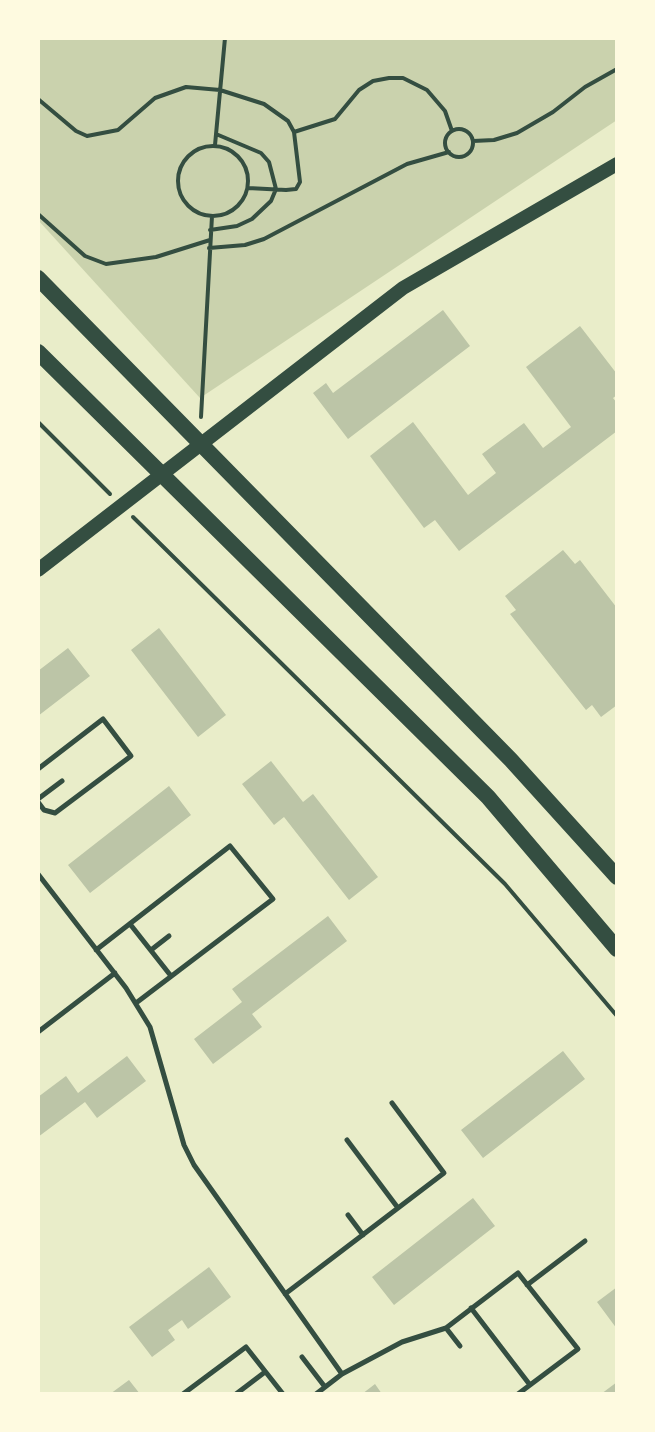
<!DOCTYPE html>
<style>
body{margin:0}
#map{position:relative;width:655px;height:1432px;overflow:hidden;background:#e9edc9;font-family:"DejaVu Sans",sans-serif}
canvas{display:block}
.frame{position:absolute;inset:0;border:40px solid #fefae0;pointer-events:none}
</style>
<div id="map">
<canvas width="655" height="1432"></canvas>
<div class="frame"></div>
</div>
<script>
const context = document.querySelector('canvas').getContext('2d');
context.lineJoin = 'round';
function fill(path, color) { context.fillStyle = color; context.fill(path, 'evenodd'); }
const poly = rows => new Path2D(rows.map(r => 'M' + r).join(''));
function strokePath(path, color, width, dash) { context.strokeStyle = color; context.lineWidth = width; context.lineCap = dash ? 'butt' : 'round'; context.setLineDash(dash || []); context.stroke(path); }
fill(poly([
 [38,38,617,38,617,120,200,398,38,220]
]), '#cad2ad');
fill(poly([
 [443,310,470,346,348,439,313,393,326,383,333,393],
 [580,326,617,374,617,395,613,398,617,403,617,431,459,551,435,520,424,528,370,456,413,422,468,495,496,473,482,454,524,423,543,448,571,427,526,367],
 [563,550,575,564,580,560,617,608,617,705,601,717,592,705,586,710,510,614,516,610,505,596],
 [159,628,226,715,198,737,131,650],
 [68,648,90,676,38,716,38,671],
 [271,761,303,802,313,794,378,877,349,900,284,817,274,825,242,784],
 [169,786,191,815,90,893,68,865],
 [328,916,347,941,252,1014,262,1027,213,1064,194,1039,242,1002,232,989],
 [563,1051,585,1079,483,1158,461,1130],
 [127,1056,146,1081,97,1118,85,1102,38,1137,38,1097,66,1076,78,1093],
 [473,1198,495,1226,394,1305,372,1277],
 [209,1267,231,1297,188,1329,182,1320,168,1330,175,1340,152,1357,129,1327],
 [617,1287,617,1329,597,1302],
 [129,1380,140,1394,110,1394],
 [617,1382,617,1394,601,1394],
 [375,1384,382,1394,362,1394]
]), '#bcc5a7');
strokePath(poly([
 [38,99,76,131,87,136,118,130,155,98,186,87,220,90,264,104,288,121,294,132,300,182,296,189,286,190,248,188],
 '445 143a14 14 0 1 1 28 0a14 14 0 1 1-28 0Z',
 [294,132,335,119,359,90,373,81,389,78,403,78,427,90,445,111,452,131],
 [473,141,494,140,517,133,553,112,585,87,617,69],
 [215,145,225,38],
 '178 181a35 35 0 1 1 70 0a35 35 0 1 1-70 0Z',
 [38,214,85,256,106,264,156,257,210,240],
 [210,230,237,226,252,219,271,201,276,189,269,162,261,153,216,134],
 [209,248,245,245,264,239,407,164,449,152],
 [201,417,212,216],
 [38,422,110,494],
 [133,517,505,884,617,1016]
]), '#344e41', 4);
strokePath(poly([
 [38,769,103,719,131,756,55,813,44,810,38,802],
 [38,799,62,781],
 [38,874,126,988,150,1027,184,1145,194,1165,342,1374,316,1394],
 [130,924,171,976],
 [96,950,230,846,273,899,136,1003],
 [151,950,169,936],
 [38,1032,115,973],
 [347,1140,398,1208],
 [348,1215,363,1235],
 [527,1285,585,1241],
 [285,1294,444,1173,392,1103],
 [471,1308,530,1385],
 [446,1328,460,1346],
 [302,1357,325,1387],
 [342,1374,402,1342,446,1328,518,1273,578,1349,518,1394],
 [183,1394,246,1347,283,1394],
 [236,1394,265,1372]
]), '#344e41', 5);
strokePath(poly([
 [38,570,403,288,617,164]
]), '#344e41', 14);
strokePath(poly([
 [38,278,511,760,617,877],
 [38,352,488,797,617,949]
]), '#344e41', 16);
</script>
